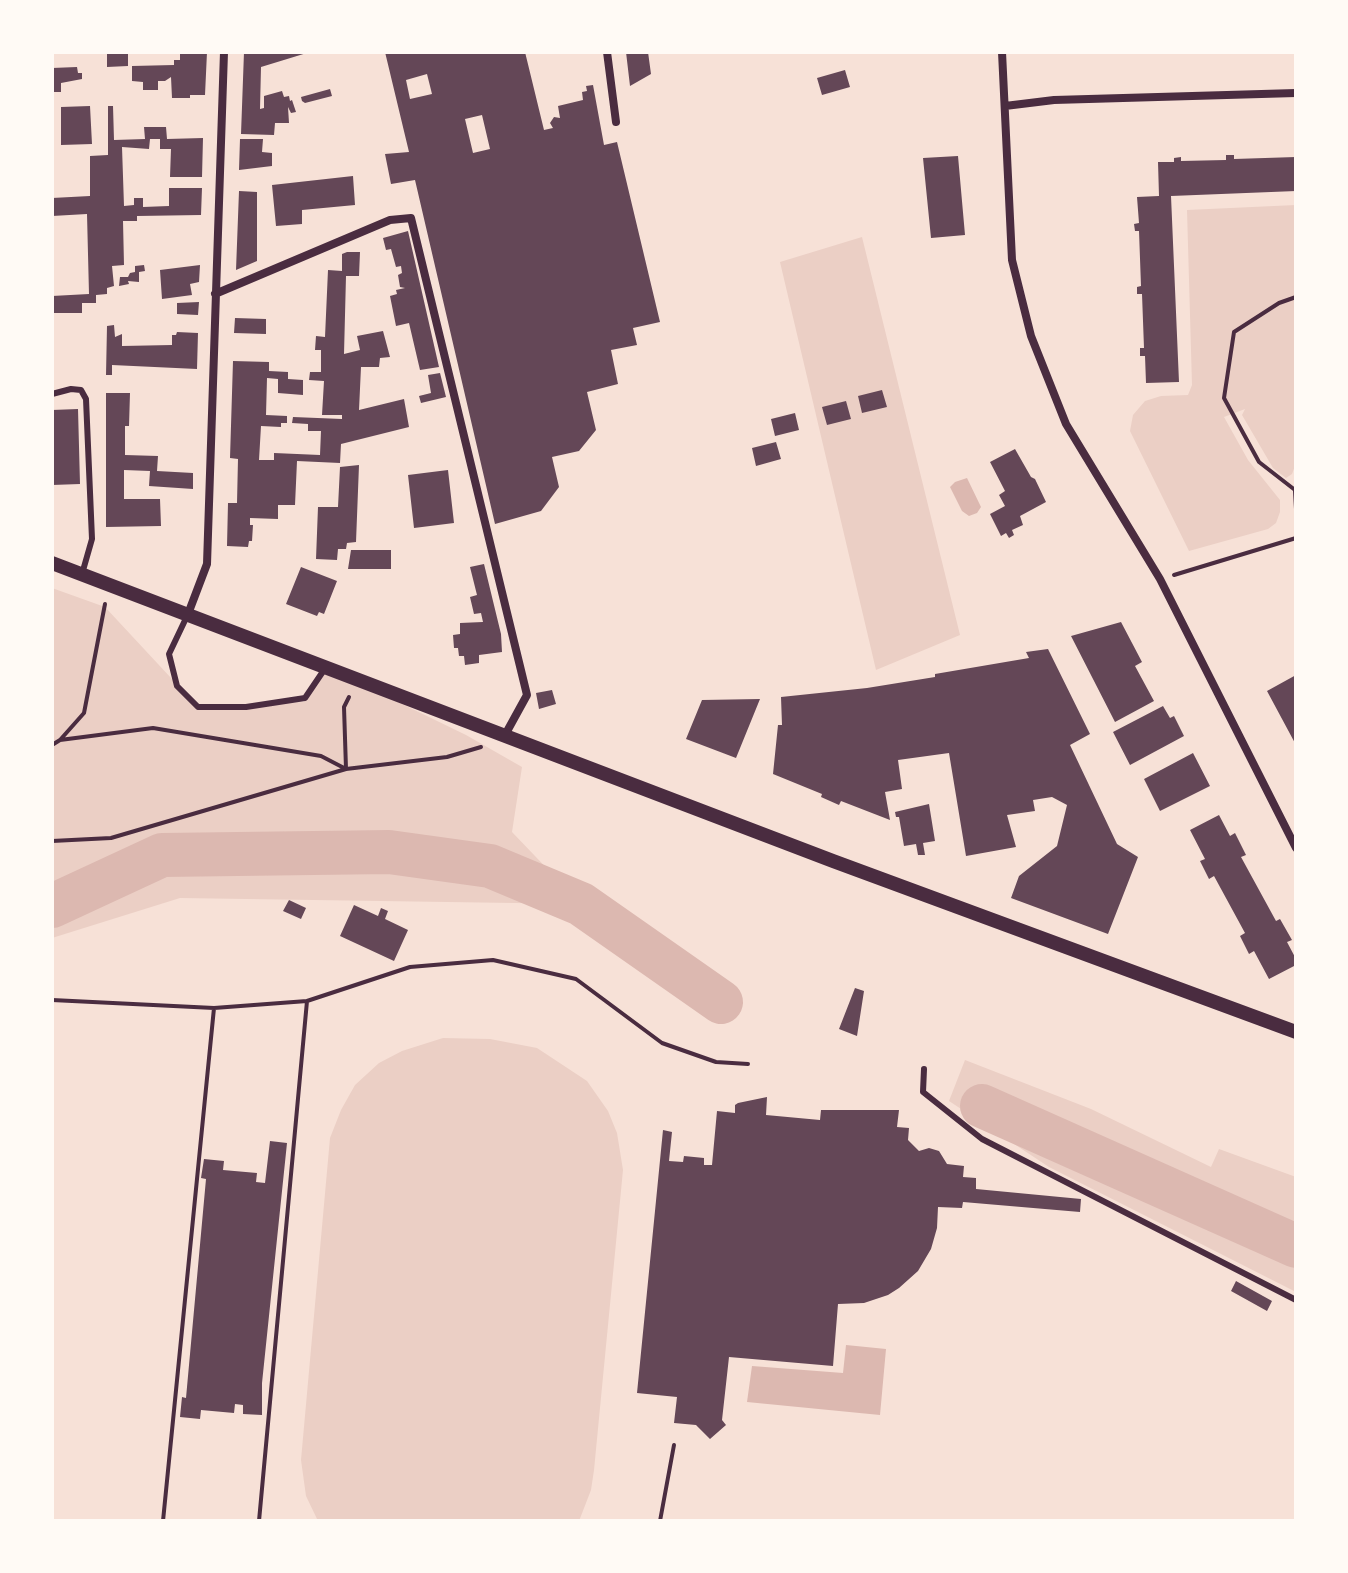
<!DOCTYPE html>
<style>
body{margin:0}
#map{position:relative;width:1348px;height:1573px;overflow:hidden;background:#f7e1d7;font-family:"Sofia Sans Condensed",sans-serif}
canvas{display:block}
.frame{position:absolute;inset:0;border:54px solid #fffaf5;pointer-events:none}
</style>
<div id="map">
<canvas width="1348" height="1573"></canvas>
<div class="frame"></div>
</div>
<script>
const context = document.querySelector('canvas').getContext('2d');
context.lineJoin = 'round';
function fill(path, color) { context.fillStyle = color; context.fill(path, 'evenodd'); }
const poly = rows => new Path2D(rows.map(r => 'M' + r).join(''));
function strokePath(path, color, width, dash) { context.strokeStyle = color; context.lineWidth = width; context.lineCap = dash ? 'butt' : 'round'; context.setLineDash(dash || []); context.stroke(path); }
fill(poly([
 [1296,205,1296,463,1292,474,1286,478,1273,468,1242,415,1245,409,1224,417,1248,460,1280,500,1280,512,1276,523,1268,529,1189,551,1130,431,1133,415,1145,401,1161,396,1188,395,1192,385,1187,210],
 [862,237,960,635,876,670,780,262],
 [52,588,105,607,198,707,304,702,326,667,466,735,522,767,512,832,581,904,180,898,52,938],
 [443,1038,490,1039,537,1048,587,1081,608,1111,617,1133,623,1170,594,1470,591,1490,579,1521,318,1521,306,1496,301,1460,330,1138,341,1110,355,1085,379,1063,402,1051],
 [965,1060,1091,1109,1211,1167,1219,1149,1296,1177,1296,1292,1049,1167,949,1101]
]), '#ebcfc5');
fill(poly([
 [967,478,981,507,977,513,969,516,962,511,950,487,955,482],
 [846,1345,886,1349,880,1415,747,1402,752,1366,843,1373]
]), '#dcb8b0');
strokePath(poly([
 [52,906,162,855,389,852,490,866,581,904,721,1002],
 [982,1106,1296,1246]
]), '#dcb8b0', 44);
fill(poly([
 [180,52,207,52,205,95,190,95,190,98,172,98,171,77,165,81,158,81,158,90,143,90,143,82,132,81,132,66,174,65,174,60,180,60],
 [244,52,310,52,261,67,260,109,264,108,264,96,282,91,284,97,289,96,290,101,292,100,296,112,291,113,288,107,289,123,275,123,274,135,241,134],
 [385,52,525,52,544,130,553,128,550,123,554,117,560,118,558,106,583,100,582,92,587,91,586,86,593,85,604,145,617,142,660,322,633,328,637,345,611,350,618,384,587,392,596,430,579,451,552,457,559,487,541,511,495,524,415,180,391,184,385,154,409,152],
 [427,74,432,94,410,99,406,80],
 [482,115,490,149,473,153,465,119],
 [626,52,648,52,651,74,630,86],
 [107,54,128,54,128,66,107,67],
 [77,67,78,73,82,73,82,79,61,83,61,92,52,92,52,68],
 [845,70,850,87,822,95,817,78],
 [330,89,332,96,305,103,302,101,301,97],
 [90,106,92,144,61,145,61,107],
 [108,106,113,106,114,140,145,139,144,127,166,127,167,139,203,138,202,177,170,177,171,149,160,149,160,139,150,139,149,149,122,147,124,206,134,205,134,198,143,198,143,207,169,206,169,188,202,188,201,215,137,216,137,221,123,221,124,265,112,266,114,286,107,288,107,294,96,295,96,303,82,303,82,313,52,313,52,296,89,294,87,214,52,216,52,198,90,196,90,156,108,155],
 [240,139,263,139,262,152,272,153,272,166,239,170],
 [1226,155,1234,155,1234,159,1296,157,1296,191,1171,196,1179,382,1146,383,1145,356,1140,356,1140,348,1144,348,1142,294,1137,294,1137,287,1141,286,1139,231,1135,231,1134,224,1139,223,1137,197,1159,196,1158,162,1174,162,1174,158,1181,157,1181,161,1226,160],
 [958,156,965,235,931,238,923,158],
 [353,176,355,205,302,210,302,224,276,226,272,185],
 [239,191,257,192,257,261,236,270],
 [408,231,439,367,420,370,409,323,396,326,390,296,397,294,396,290,405,288,400,287,398,275,402,273,401,266,396,267,391,249,386,250,383,238],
 [347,252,360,252,359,276,346,276,344,354,360,350,357,336,383,331,390,357,380,358,379,367,361,367,359,410,404,399,409,427,341,444,340,463,297,461,295,505,278,505,278,519,250,518,250,525,253,525,252,541,249,541,248,547,227,546,228,503,237,503,238,459,230,458,233,361,269,362,269,371,288,372,288,379,303,380,303,395,278,393,278,379,267,378,266,415,287,416,287,423,281,423,281,427,261,426,259,460,274,460,274,453,320,455,321,431,308,431,308,424,292,423,293,417,342,419,342,415,322,415,324,381,309,380,310,372,321,372,321,350,315,350,316,336,325,337,328,270,342,271,342,254],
 [144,265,145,271,139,272,139,282,128,281,129,284,119,286,120,277,128,277,130,273,135,272,135,266],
 [200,265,199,282,190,284,192,295,162,299,160,270],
 [199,302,198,315,177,314,177,303],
 [235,318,266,319,266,334,234,333],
 [114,325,115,337,122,334,122,346,172,345,172,335,176,335,177,332,198,333,197,369,112,365,112,375,106,375,107,326],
 [440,373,446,397,421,403,419,396,431,393,428,375],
 [882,390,887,407,862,413,858,396],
 [106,393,130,393,129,426,125,426,125,455,158,456,157,471,193,473,193,489,149,486,150,471,124,470,124,499,160,499,161,526,106,527],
 [846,401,851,419,827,425,822,407],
 [78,409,80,484,52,485,52,410],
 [795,413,799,430,775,436,771,419],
 [776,442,781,459,756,466,752,448],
 [1015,449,1031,477,1035,479,1046,502,1020,516,1023,525,1012,530,1014,535,1009,538,1006,533,1001,536,990,514,1005,506,999,495,1005,491,990,462],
 [359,465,356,542,347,543,346,549,338,549,337,560,316,559,318,507,338,507,340,467],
 [448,470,454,523,414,528,408,475],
 [351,550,391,550,391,569,348,569],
 [484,564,501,634,502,652,479,655,479,663,465,665,464,656,459,656,458,648,454,648,453,635,460,634,460,623,483,622,481,613,474,614,470,597,477,595,470,567],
 [301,567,337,581,324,614,319,612,317,616,286,604],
 [1121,622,1142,662,1135,666,1154,701,1115,722,1071,636],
 [1048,649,1090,734,1070,745,1117,844,1138,857,1108,934,1011,898,1019,876,1057,846,1067,805,1052,797,1033,800,1035,811,1007,815,1016,847,966,856,949,753,898,760,902,789,885,792,890,820,841,801,839,805,821,797,822,794,773,774,778,725,782,725,781,697,867,688,935,677,935,674,1029,658,1026,652],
 [1296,675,1296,745,1267,691],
 [552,690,556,704,539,709,536,693],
 [760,699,736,758,686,739,702,700],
 [1163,706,1170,718,1174,716,1184,736,1130,765,1113,732],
 [1193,753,1210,786,1160,811,1144,779],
 [929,804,935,841,923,843,925,855,918,855,916,844,904,846,899,817,896,817,895,812],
 [1219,815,1230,836,1235,833,1246,855,1241,857,1276,921,1280,919,1292,940,1287,942,1296,959,1296,965,1269,979,1254,951,1249,954,1240,936,1245,933,1214,876,1209,879,1200,861,1205,859,1190,830],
 [289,900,306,908,301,919,283,911],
 [354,905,378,916,381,908,388,911,385,919,408,930,394,961,340,936],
 [855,988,864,991,857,1036,839,1029],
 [767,1097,766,1115,820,1120,821,1110,899,1110,897,1127,909,1128,908,1140,919,1151,929,1148,939,1151,947,1164,964,1166,963,1177,976,1178,976,1189,1081,1199,1080,1212,963,1202,962,1208,938,1207,937,1228,931,1249,918,1271,899,1288,888,1295,864,1303,838,1304,833,1366,729,1357,722,1420,726,1425,710,1439,696,1425,674,1423,677,1397,637,1393,663,1130,672,1132,669,1161,683,1162,684,1156,704,1158,704,1165,712,1165,717,1111,735,1113,735,1105,738,1103],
 [270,1141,287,1143,262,1383,262,1415,243,1414,243,1405,235,1404,234,1413,201,1410,200,1419,180,1417,182,1397,186,1398,188,1376,206,1179,201,1178,204,1159,224,1161,223,1170,257,1173,256,1182,265,1183],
 [1236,1281,1272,1301,1267,1311,1231,1291]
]), '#644757');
strokePath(poly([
 [1295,490,1259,462,1224,398,1234,332,1279,303,1296,297],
 [1295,491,1296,509],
 [1174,575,1296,538],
 [60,740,84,713,105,604],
 [52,745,60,740,153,728,321,756,346,769,344,707,349,697],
 [52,841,111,838,346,769,447,757,481,747],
 [52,1000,214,1008,163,1521],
 [307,1001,410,967,493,960,576,979,662,1043,716,1062,748,1064],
 [214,1008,307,1001,259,1521],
 [660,1521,674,1445]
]), '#4a2c40', 4);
strokePath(poly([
 [52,394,71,389,81,390,86,399,92,539,82,574],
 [188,614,169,654,177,686,198,707,246,707,305,698,326,667],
 [924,1069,923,1092,982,1139,1296,1300]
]), '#4a2c40', 6);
strokePath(poly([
 [607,52,616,122],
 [1002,52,1012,260,1031,336,1066,424,1160,579,1296,848],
 [1005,106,1054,100,1296,93],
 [215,294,390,220,411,218,527,695,505,735],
 [188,614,207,564,224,52]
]), '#4a2c40', 8);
strokePath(poly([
 [52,563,833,861,1296,1032]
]), '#4a2c40', 14);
</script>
